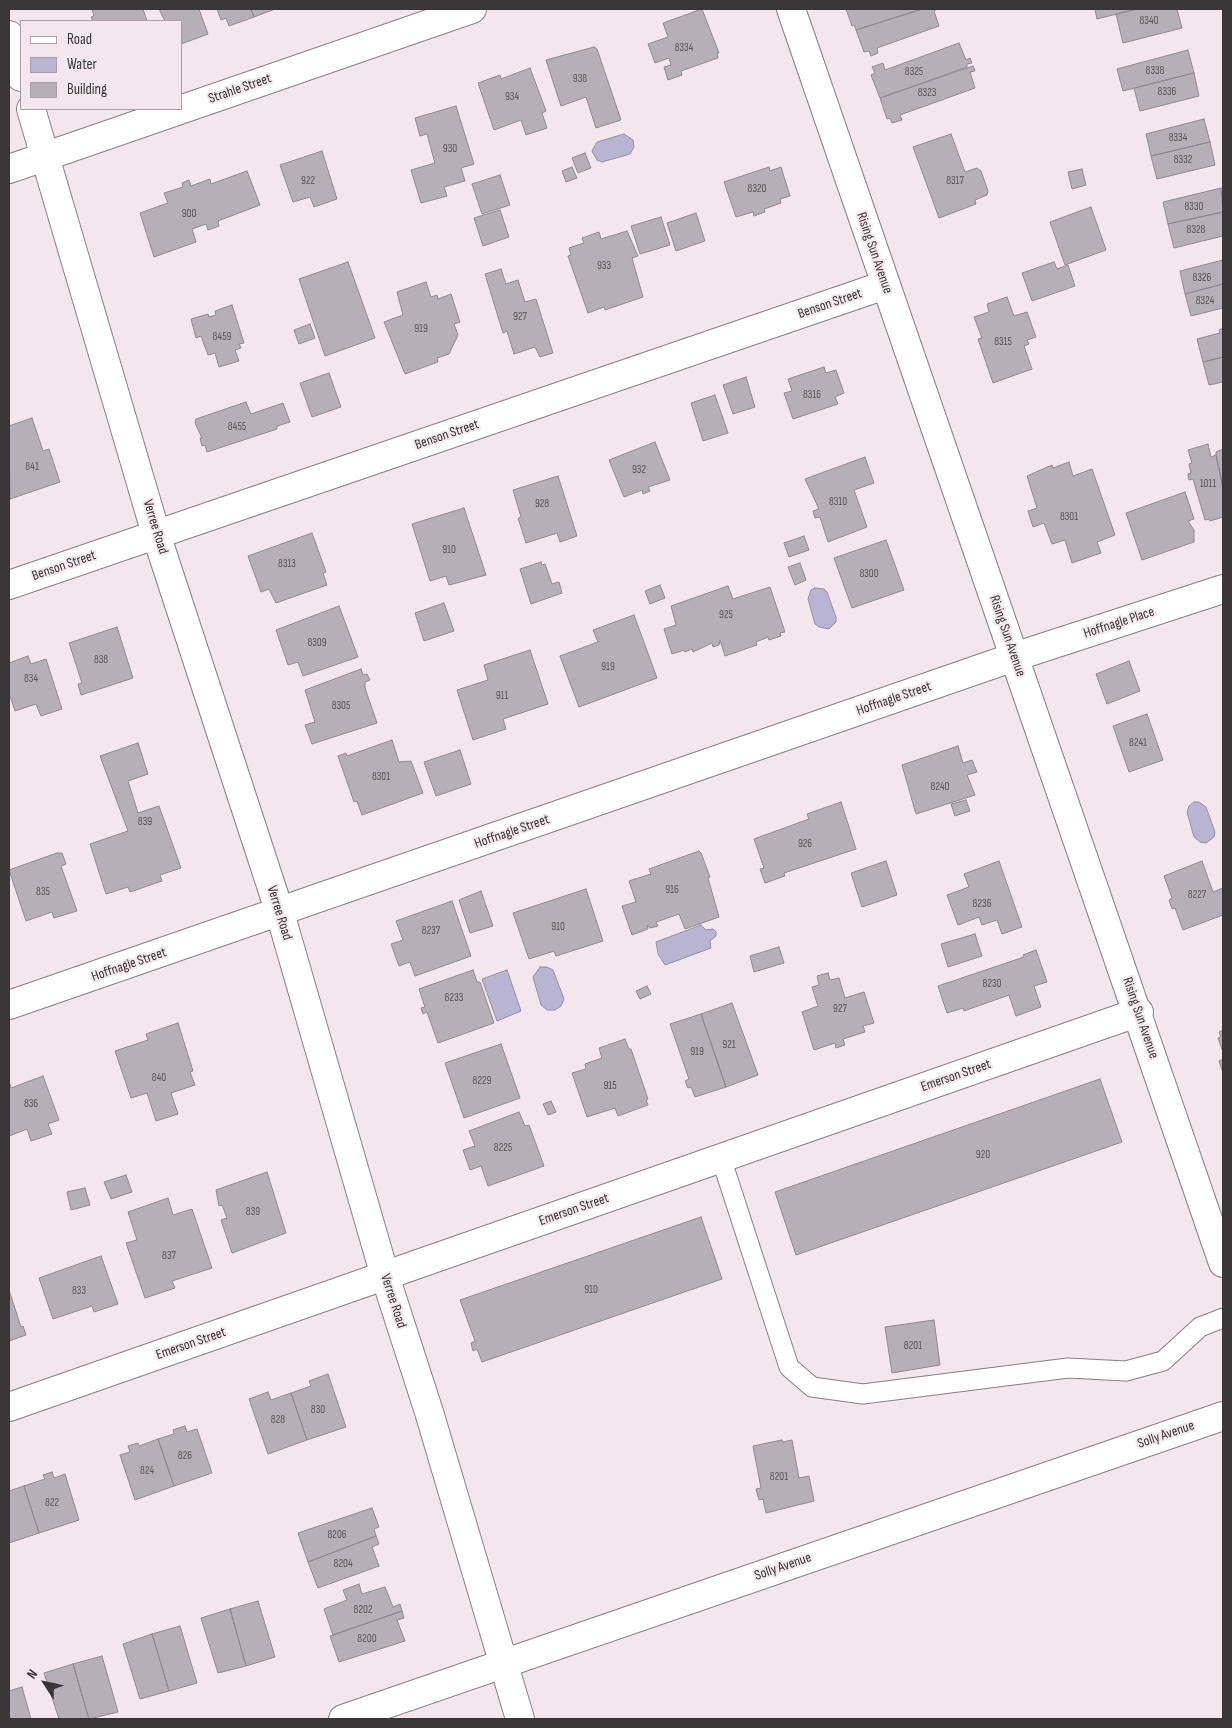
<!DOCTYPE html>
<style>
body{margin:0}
#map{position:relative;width:1232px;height:1728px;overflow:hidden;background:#f1e7ec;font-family:"Sofia Sans Condensed",sans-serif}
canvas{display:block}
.frame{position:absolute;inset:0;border:10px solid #393637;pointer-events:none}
.legend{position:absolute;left:20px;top:20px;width:162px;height:90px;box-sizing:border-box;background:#f1e7ec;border:1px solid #a7a0a4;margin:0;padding:6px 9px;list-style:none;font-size:15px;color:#393637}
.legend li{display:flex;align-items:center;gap:10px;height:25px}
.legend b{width:25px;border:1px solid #a7a0a4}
.north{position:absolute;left:20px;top:1658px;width:50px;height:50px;-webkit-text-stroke:4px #f1e7ec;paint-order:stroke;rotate:305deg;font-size:14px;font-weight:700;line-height:20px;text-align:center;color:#393637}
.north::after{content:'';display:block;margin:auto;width:18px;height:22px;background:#393637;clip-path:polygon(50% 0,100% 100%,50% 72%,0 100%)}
</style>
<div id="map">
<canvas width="1232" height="1728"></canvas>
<div class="frame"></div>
<ul class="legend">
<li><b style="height:6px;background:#fff"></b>Road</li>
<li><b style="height:14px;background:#b8b4d1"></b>Water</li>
<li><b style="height:14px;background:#b5afb6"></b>Building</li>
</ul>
<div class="north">N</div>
</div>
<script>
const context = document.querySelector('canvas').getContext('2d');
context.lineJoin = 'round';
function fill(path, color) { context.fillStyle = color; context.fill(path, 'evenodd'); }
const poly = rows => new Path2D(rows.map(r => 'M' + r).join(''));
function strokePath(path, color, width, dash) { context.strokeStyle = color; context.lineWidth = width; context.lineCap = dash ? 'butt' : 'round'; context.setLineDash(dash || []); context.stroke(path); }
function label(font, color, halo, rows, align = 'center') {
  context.font = font + ' "Sofia Sans Condensed",sans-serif'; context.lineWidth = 4; context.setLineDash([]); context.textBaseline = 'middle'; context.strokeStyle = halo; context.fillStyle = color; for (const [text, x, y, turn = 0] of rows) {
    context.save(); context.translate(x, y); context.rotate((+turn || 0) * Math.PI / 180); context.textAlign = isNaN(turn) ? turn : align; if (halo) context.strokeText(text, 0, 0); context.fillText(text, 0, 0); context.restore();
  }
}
const water = poly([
 [624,134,633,140,634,147,630,154,602,162,597,160,592,151,597,142,624,134],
 [815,588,824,589,827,592,836,617,836,622,829,629,819,627,815,624,808,599,811,590,815,588],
 [1194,802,1199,802,1206,807,1215,832,1214,837,1206,843,1200,842,1194,837,1187,812,1189,806,1194,802],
 [701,925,706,930,713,929,716,932,716,936,710,941,711,948,665,965,658,954,656,942,701,925],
 [540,967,547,967,553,970,564,999,561,1006,555,1010,547,1010,541,1005,533,977,540,967],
 [507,970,521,1011,497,1021,482,979,507,970]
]);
fill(water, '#b8b4d1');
strokePath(water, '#928ea3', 1);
const building = poly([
 [92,9,143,9,147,21,93,21,91,17,94,16,92,9],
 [159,9,199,9,208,34,181,44,181,21,165,21,159,9],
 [217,9,251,9,254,17,229,26,226,18,221,20,217,9],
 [251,9,275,9,254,17,251,9],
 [702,9,719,53,717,53,718,58,681,71,682,75,668,80,664,67,671,65,669,58,655,63,648,44,668,37,663,23,702,9],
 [846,9,922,9,856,30,854,25,852,26,846,9],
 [922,9,937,9,934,11,939,26,877,48,878,53,871,56,869,51,864,52,856,30,922,9],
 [1095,9,1137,9,1097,19,1095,9],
 [1137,9,1177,9,1182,28,1123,43,1116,14,1137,9],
 [959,43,966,60,970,58,972,63,967,64,967,67,880,98,871,75,875,73,872,67,883,63,885,70,959,43],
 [594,47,597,49,621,120,596,128,586,97,561,106,546,60,594,47],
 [1188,50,1194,73,1123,91,1117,69,1188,50],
 [973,66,975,71,970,72,975,88,900,115,902,120,892,123,890,118,887,119,880,98,973,66],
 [530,68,546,111,542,113,547,128,526,135,521,120,494,130,478,83,500,75,501,79,530,68],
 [1194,73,1199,96,1140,111,1134,88,1194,73],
 [456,106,474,164,461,168,465,181,444,187,447,196,421,203,411,170,435,163,427,134,420,136,415,118,456,106],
 [1204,119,1210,142,1151,156,1146,134,1204,119],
 [951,134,965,172,977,168,981,171,988,191,987,195,975,200,976,204,939,218,913,147,951,134],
 [1210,142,1215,165,1157,179,1151,156,1210,142],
 [322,151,337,199,314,207,310,197,293,202,280,165,322,151],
 [585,153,591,168,578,173,572,158,585,153],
 [572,167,577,178,566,182,562,171,572,167],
 [769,167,770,171,781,167,790,196,780,199,781,203,764,209,765,212,754,216,753,212,736,217,724,182,769,167],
 [1082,169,1086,185,1072,189,1068,172,1082,169],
 [247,171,260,205,218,221,219,226,208,230,206,224,192,229,196,242,154,257,140,213,168,203,164,193,183,187,182,183,189,180,191,186,210,179,211,184,247,171],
 [500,175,510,205,482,214,472,184,500,175],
 [1221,188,1223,212,1168,224,1163,202,1221,188],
 [1091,207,1106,250,1065,265,1050,222,1091,207],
 [500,210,509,237,483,246,474,218,500,210],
 [1223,212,1223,236,1174,248,1168,224,1223,212],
 [696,213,705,241,676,251,667,223,696,213],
 [661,217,670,245,640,254,631,226,661,217],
 [627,231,638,256,632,258,643,297,605,310,604,307,588,313,568,256,571,255,569,248,584,243,582,238,599,232,601,239,627,231],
 [1223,260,1223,284,1185,294,1180,271,1223,260],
 [348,262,375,338,325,356,299,279,348,262],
 [1054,262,1057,269,1068,265,1075,286,1032,301,1022,273,1054,262],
 [501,269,506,284,518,280,525,302,536,299,553,353,540,357,535,347,514,354,507,331,503,333,485,274,501,269],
 [426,282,431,297,437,295,438,299,451,294,460,322,454,324,458,335,449,354,437,358,438,362,405,374,384,322,403,315,397,292,426,282],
 [1223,284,1223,308,1191,316,1185,294,1223,284],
 [1007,297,1014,316,1027,312,1036,337,1027,340,1029,344,1024,346,1032,369,993,383,978,339,982,338,974,317,989,312,987,304,1007,297],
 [232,305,244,343,239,344,241,348,235,350,239,361,219,367,215,353,208,355,201,336,196,338,191,319,208,314,209,317,216,315,215,311,232,305],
 [310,324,315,338,299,344,294,330,310,324],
 [1223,328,1223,357,1203,362,1197,339,1220,333,1219,330,1223,328],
 [1223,357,1223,382,1209,385,1203,362,1223,357],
 [824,367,826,373,836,370,844,393,835,397,838,404,793,419,784,393,792,391,788,379,824,367],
 [329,373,341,407,312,417,300,383,329,373],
 [746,377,755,407,733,414,723,385,746,377],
 [715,395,728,433,703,441,691,403,715,395],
 [246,402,251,414,283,403,290,422,277,426,277,429,207,452,205,445,202,446,200,438,202,438,195,423,196,419,246,402],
 [32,418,43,451,49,449,60,482,10,499,9,426,32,418],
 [655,442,670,480,648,487,650,491,643,494,642,490,624,497,609,460,655,442],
 [1208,444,1211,457,1216,455,1223,488,1223,517,1210,521,1209,519,1205,520,1193,479,1189,480,1188,474,1191,473,1189,464,1192,463,1188,450,1208,444],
 [1223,449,1223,488,1216,455,1216,452,1223,449],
 [865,457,874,483,854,490,867,527,828,542,820,517,815,518,813,511,819,509,805,479,865,457],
 [1069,462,1073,476,1092,469,1115,535,1097,542,1101,553,1072,563,1065,540,1052,544,1044,523,1033,527,1028,511,1037,508,1027,476,1052,465,1053,468,1069,462],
 [558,476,577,536,560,542,557,533,526,543,518,518,521,517,513,490,558,476],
 [1185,492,1194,519,1188,521,1194,530,1194,542,1142,560,1126,513,1185,492],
 [464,508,486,575,449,585,446,576,430,581,412,524,464,508],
 [312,533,326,572,323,573,327,585,276,603,269,589,261,592,248,556,312,533],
 [804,536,809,550,789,557,784,543,804,536],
 [886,540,904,590,852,608,834,558,886,540],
 [541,562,542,565,545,564,552,584,559,582,562,593,531,604,520,569,541,562],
 [800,563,806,580,795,585,788,567,800,563],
 [660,585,665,598,650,604,645,591,660,585],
 [728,586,733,599,770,587,785,632,780,633,781,636,769,640,768,637,756,642,757,645,725,656,720,640,719,645,713,647,712,643,693,652,692,649,685,652,684,650,672,654,664,629,676,625,671,606,728,586],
 [444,603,454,631,424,641,415,613,444,603],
 [339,606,358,657,303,676,298,662,288,665,276,630,339,606],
 [634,615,657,678,579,707,560,656,598,642,593,630,634,615],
 [117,627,133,678,81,695,78,684,82,683,69,643,117,627],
 [530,650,548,704,503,719,506,729,473,740,457,690,488,680,484,665,530,650],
 [28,656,31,664,46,659,62,709,41,716,36,704,15,711,9,693,9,663,28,656],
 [1129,661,1140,691,1107,704,1096,674,1129,661],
 [361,669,363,675,367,674,370,680,365,682,365,688,377,723,312,744,305,725,315,722,305,690,361,669],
 [1147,714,1163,760,1129,772,1113,726,1147,714],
 [392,740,399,762,411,761,423,793,362,815,357,801,354,802,338,756,346,753,347,756,392,740],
 [138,743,148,774,128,781,138,813,159,806,181,868,160,875,162,881,130,892,128,887,106,894,90,844,128,831,100,756,138,743],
 [958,746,963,763,972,760,977,772,967,775,975,795,916,814,902,765,958,746],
 [460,750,471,784,436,796,424,762,460,750],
 [966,800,970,811,955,816,951,804,966,800],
 [841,802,856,849,784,873,785,876,765,883,760,869,764,868,754,839,809,819,807,814,841,802],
 [699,851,701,853,710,877,708,878,719,917,685,929,679,914,656,922,658,926,650,928,647,925,648,929,632,935,622,906,636,902,629,881,651,874,649,869,699,851],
 [57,853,62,853,66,864,61,866,77,911,54,918,52,912,26,921,9,870,57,853],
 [886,861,897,895,862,907,851,873,886,861],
 [999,861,1022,927,1002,934,997,920,982,925,979,917,958,925,947,895,969,887,964,874,999,861],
 [1202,861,1213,892,1223,888,1223,915,1183,930,1175,908,1172,909,1169,900,1172,898,1164,876,1202,861],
 [586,889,603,941,556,956,554,951,529,959,513,913,586,889],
 [481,891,493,926,470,933,459,900,481,891],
 [452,901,471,956,415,976,410,962,399,966,391,944,403,940,396,921,452,901],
 [975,934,982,956,948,967,941,944,975,934],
 [779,947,784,963,754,972,750,956,779,947],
 [1036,950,1047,982,1034,986,1041,1007,1016,1016,1009,995,964,1011,963,1008,947,1013,938,986,1024,957,1023,955,1036,950],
 [473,970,477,982,480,982,494,1023,438,1043,427,1012,423,1014,421,1008,425,1007,419,989,473,970],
 [828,973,830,980,839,978,845,998,864,992,874,1023,863,1026,865,1032,843,1039,845,1045,836,1048,835,1043,814,1050,802,1012,818,1006,812,987,819,985,817,976,828,973],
 [647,986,651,994,640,999,636,991,647,986],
 [732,1003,758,1075,726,1087,701,1014,732,1003],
 [701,1014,726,1087,695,1097,691,1087,688,1088,685,1081,689,1079,670,1024,701,1014],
 [178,1023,193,1071,190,1072,195,1085,171,1093,178,1114,156,1121,147,1093,131,1098,115,1051,148,1040,146,1034,178,1023],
 [1223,1030,1223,1052,1218,1038,1221,1037,1219,1032,1223,1030],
 [625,1039,629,1049,631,1049,648,1099,646,1100,648,1105,618,1116,615,1108,587,1117,572,1073,586,1069,585,1064,602,1058,599,1048,625,1039],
 [501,1044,520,1098,464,1118,445,1063,501,1044],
 [1223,1059,1223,1073,1219,1061,1223,1059],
 [43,1076,59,1120,48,1124,52,1134,31,1141,27,1129,9,1136,9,1081,11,1088,43,1076],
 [1100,1079,1122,1142,796,1255,775,1192,1100,1079],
 [551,1101,556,1112,548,1115,543,1104,551,1101],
 [519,1112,525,1126,529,1125,544,1166,488,1186,481,1166,470,1170,463,1150,475,1146,469,1131,519,1112],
 [267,1172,286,1233,232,1253,221,1220,227,1218,222,1205,219,1206,216,1190,267,1172],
 [126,1175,132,1192,111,1199,104,1182,126,1175],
 [85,1188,90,1205,71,1210,67,1192,85,1188],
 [168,1198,173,1215,192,1209,212,1268,172,1281,175,1288,145,1298,126,1243,137,1240,128,1212,168,1198],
 [701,1217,722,1279,482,1362,477,1349,473,1351,471,1343,475,1341,460,1300,701,1217],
 [101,1256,118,1304,94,1312,92,1306,53,1319,39,1278,101,1256],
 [9,1290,21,1327,23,1326,26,1335,9,1341,9,1290],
 [934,1320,940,1365,892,1373,885,1327,934,1320],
 [328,1374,346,1427,307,1440,291,1393,311,1386,309,1381,328,1374],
 [268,1392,271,1400,291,1393,307,1440,268,1454,249,1399,268,1392],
 [185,1426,187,1432,197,1429,212,1473,174,1486,158,1439,174,1434,173,1430,185,1426],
 [158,1439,174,1486,135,1500,120,1455,130,1452,128,1446,138,1443,139,1446,158,1439],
 [782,1440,783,1442,792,1440,799,1478,809,1476,814,1501,766,1513,763,1499,759,1500,756,1489,761,1488,753,1446,782,1440],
 [52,1472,54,1478,65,1474,79,1520,39,1533,24,1486,45,1479,43,1475,52,1472],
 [24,1486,39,1533,9,1543,9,1491,24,1486],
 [372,1508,379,1527,374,1529,376,1536,308,1562,298,1533,372,1508],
 [376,1536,379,1544,372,1547,379,1566,318,1588,308,1562,376,1536],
 [359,1584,362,1594,385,1587,393,1607,400,1604,402,1611,333,1635,324,1609,347,1600,343,1590,359,1584],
 [258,1601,275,1657,246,1666,230,1609,258,1601],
 [230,1609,246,1666,218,1673,201,1618,230,1609],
 [402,1611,404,1618,397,1620,405,1641,339,1662,330,1636,402,1611],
 [180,1626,197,1683,169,1691,152,1634,180,1626],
 [152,1634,169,1691,140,1699,123,1644,152,1634],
 [102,1656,118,1712,89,1719,73,1664,102,1656],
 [73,1664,89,1719,59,1719,44,1673,73,1664],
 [22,1687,31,1719,9,1719,9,1691,22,1687]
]);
fill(building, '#b5afb6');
strokePath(building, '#8e888f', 1);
const service = poly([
 [721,1158,789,1367,812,1387,863,1394,1068,1368,1126,1371,1163,1361,1200,1327,1223,1318]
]);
const minor = poly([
 [791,9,1223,1263],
 [9,169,472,9],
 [9,585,885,285],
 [9,1005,1014,657,1223,589],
 [9,1407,1139,1012],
 [343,1719,1223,1416]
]);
const secondary = poly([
 [9,35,21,77],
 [31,109,156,534,280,913,385,1276,429,1412,520,1719]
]);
strokePath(service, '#877e82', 21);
strokePath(minor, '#877e82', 30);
strokePath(secondary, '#877e82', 30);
strokePath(service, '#fff', 19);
strokePath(minor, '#fff', 28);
strokePath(secondary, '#fff', 28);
label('11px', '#585457', null, [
 ["8340",1149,21],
 ["8334",684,48],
 ["8338",1155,71],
 ["8325",914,72],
 ["938",580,79],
 ["8336",1167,92],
 ["8323",927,93],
 ["934",512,97],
 ["8334",1178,138],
 ["930",450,149],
 ["8332",1183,160],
 ["922",308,181],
 ["8317",955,181],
 ["8320",757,189],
 ["8330",1194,207],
 ["900",189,214],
 ["8328",1196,230],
 ["933",604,266],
 ["8326",1202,278],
 ["8324",1205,301],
 ["927",520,317],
 ["919",421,329],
 ["8459",222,337],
 ["8315",1003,342],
 ["8316",812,395],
 ["8455",237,427],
 ["841",32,467],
 ["932",639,470],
 ["1011",1208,484],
 ["8310",838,502],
 ["928",542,504],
 ["8301",1069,517],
 ["910",449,550],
 ["8313",287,564],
 ["8300",869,574],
 ["925",726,615],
 ["8309",317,643],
 ["838",101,660],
 ["919",608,667],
 ["834",31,679],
 ["911",502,696],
 ["8305",341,706],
 ["8241",1138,743],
 ["8301",381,777],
 ["8240",940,787],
 ["839",145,822],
 ["926",805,844],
 ["916",672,890],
 ["835",43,892],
 ["8227",1197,895],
 ["8236",982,904],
 ["910",558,927],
 ["8237",431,931],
 ["8230",992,984],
 ["8233",454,998],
 ["927",840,1009],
 ["921",729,1045],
 ["919",697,1052],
 ["840",159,1078],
 ["8229",482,1081],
 ["915",610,1086],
 ["836",31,1104],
 ["8225",503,1148],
 ["920",983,1155],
 ["839",253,1212],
 ["837",169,1256],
 ["910",591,1290],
 ["833",79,1291],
 ["8201",913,1346],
 ["830",318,1410],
 ["828",278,1420],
 ["826",185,1456],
 ["824",147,1471],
 ["8201",779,1477],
 ["822",52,1503],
 ["8206",337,1535],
 ["8204",343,1564],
 ["8202",363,1610],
 ["8200",367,1639]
]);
label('14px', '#393637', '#f1e7ec', [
 ["Strahle Street",240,89,-19],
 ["Rising Sun Avenue",874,253,71],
 ["Benson Street",830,304,-19],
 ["Benson Street",447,435,-19],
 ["Verree Road",155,527,73],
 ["Benson Street",64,566,-19],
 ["Hoffnagle Place",1119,623,-18],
 ["Rising Sun Avenue",1007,636,71],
 ["Hoffnagle Street",894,699,-19],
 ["Hoffnagle Street",512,832,-19],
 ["Verree Road",279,913,73],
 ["Hoffnagle Street",129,965,-19],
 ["Rising Sun Avenue",1140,1018,71],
 ["Emerson Street",956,1076,-19],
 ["Emerson Street",574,1210,-19],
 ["Verree Road",393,1301,72],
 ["Emerson Street",191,1344,-19],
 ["Solly Avenue",1166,1435,-19],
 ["Solly Avenue",783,1567,-19]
]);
</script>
